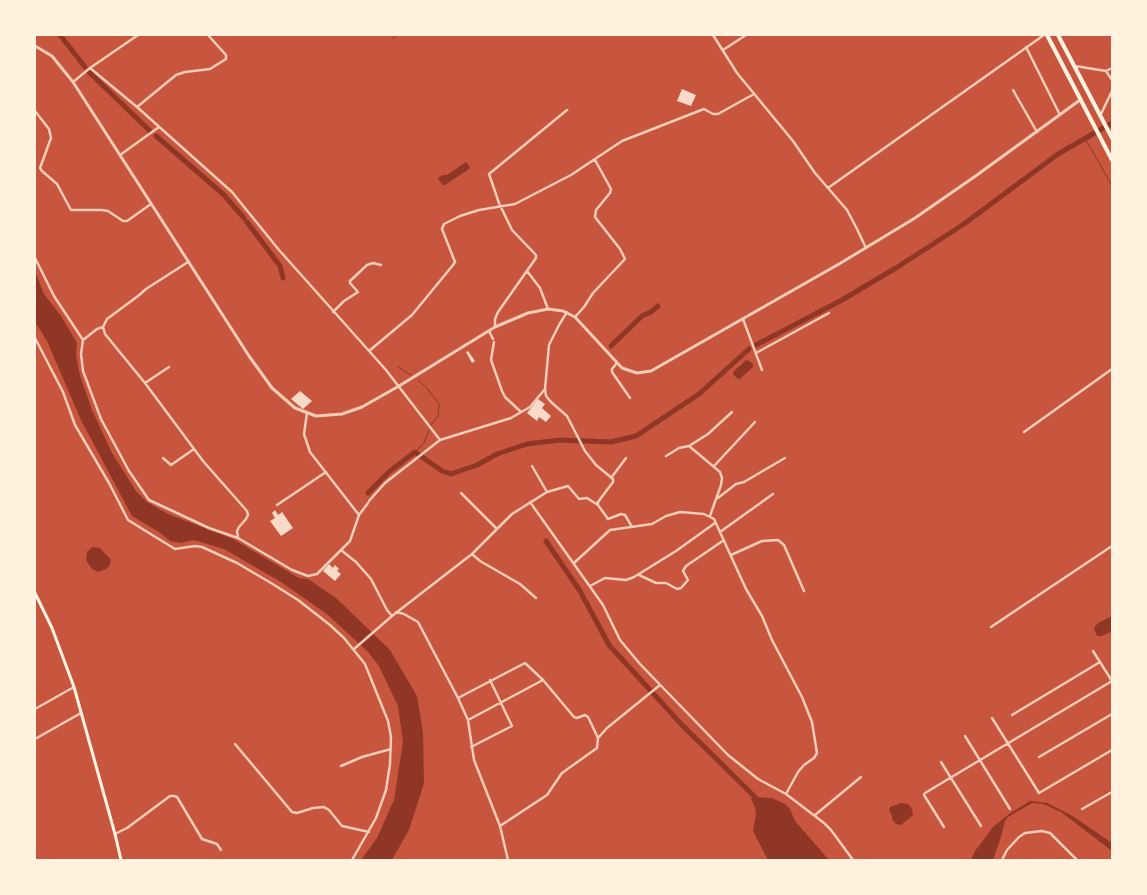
<!DOCTYPE html>
<style>
body{margin:0}
#map{position:relative;width:1147px;height:895px;overflow:hidden;background:#c8553d;font-family:"Roboto Condensed",sans-serif}
canvas{display:block}
.frame{position:absolute;inset:0;border:36px solid #fff3e0;pointer-events:none}
</style>
<div id="map">
<canvas width="1147" height="895"></canvas>
<div class="frame"></div>
</div>
<script>
const context = document.querySelector('canvas').getContext('2d');
context.lineJoin = 'round';
function fill(path, color) { context.fillStyle = color; context.fill(path, 'evenodd'); }
const poly = rows => new Path2D(rows.map(r => 'M' + r).join(''));
function strokePath(path, color, width, dash) { context.strokeStyle = color; context.lineWidth = width; context.lineCap = dash ? 'butt' : 'round'; context.setLineDash(dash || []); context.stroke(path); }
fill(poly([
 [466,162,470,167,469,169,445,185,443,185,439,180,438,178,443,175,447,175],
 [35,271,44,294,61,316,77,343,76,354,79,372,92,410,112,453,136,491,147,502,168,514,233,539,299,578,308,579,336,598,390,650,417,696,423,733,424,783,409,830,392,860,361,860,377,838,394,800,403,742,398,706,379,666,368,652,328,615,281,582,224,549,194,540,181,543,170,541,159,532,132,516,81,420,47,341,35,322],
 [746,360,749,361,753,364,753,367,740,379,738,379,733,374,733,372],
 [92,547,100,548,111,560,110,565,106,569,98,572,92,569,86,560,87,552],
 [1112,616,1112,631,1102,636,1097,636,1094,628,1098,623],
 [754,797,772,798,785,804,790,809,795,821,829,860,768,860,753,831,756,814,755,807,751,799],
 [1030,801,1047,803,1071,815,1112,843,1112,851,1061,812,1043,804,1032,803,1008,817,1005,821,1001,837,993,860,971,860,975,851,993,827,1009,814],
 [901,803,908,804,912,809,913,815,901,825,896,824,892,819,892,816,889,810,890,807]
]), '#8f3625');
strokePath(poly([
 [392,39,397,35],
 [1085,138,1112,186],
 [398,367,411,375],
 [418,380,426,387,439,404,438,416,431,425],
 [415,452,424,443,429,430]
]), '#8f3625', 1);
strokePath(poly([
 [60,35,85,67],
 [89,72,150,131],
 [156,136,223,194,244,218],
 [247,222,280,266,283,278],
 [756,345,842,300,896,268,964,224,1058,154,1112,123],
 [611,346,642,316,651,312,658,306],
 [368,493,390,471,415,452,442,471,451,474,477,465,497,454,527,444,560,440,611,442,636,436,699,394,749,349],
 [546,541,580,591,609,645,682,725,758,800]
]), '#8f3625', 5);
fill(poly([
 [682,89,696,95,691,106,677,101],
 [468,351,475,361,472,363,466,352],
 [300,391,312,401,303,409,291,399],
 [538,399,545,404,542,408,551,416,546,422,539,417,537,421,527,413],
 [275,510,278,515,282,512,293,528,281,536,270,521,275,518,272,513],
 [329,564,333,568,335,565,339,569,337,571,341,574,335,581,323,571]
]), '#f7dbc8');
strokePath(poly([
 [713,35,737,73,793,141,815,173,847,210,857,229,866,248],
 [1026,47,1060,115],
 [723,50,746,35],
 [1075,66,1106,71,1112,68],
 [90,68,137,107,232,192,279,250,386,370,440,440],
 [1106,71,1112,80],
 [73,82,90,68,138,35],
 [1013,90,1037,132],
 [137,107,176,75,185,72,210,69,226,59,226,55,208,35],
 [35,111,49,129,51,138,40,168,42,171,57,184,71,210,102,210,108,211,123,221,127,221,151,204],
 [1101,114,1112,91],
 [120,155,159,127],
 [828,188,1044,35],
 [35,258,54,296,83,340,81,354,83,371,101,419,129,471,149,500,209,528,238,538,292,570,308,576,317,574,350,541,359,515,368,503],
 [527,271,540,288,548,309],
 [333,312,344,301,358,292,350,283,350,281,367,265,373,263,381,265],
 [567,312,559,325,549,345,545,389,546,396,551,402,567,416,585,451,596,465,613,479,613,482,598,502,598,505,608,519,621,514,625,515,632,527],
 [575,317,584,307,593,293,625,259,620,249,595,217,596,210,610,193,611,189,595,160],
 [743,319,762,370],
 [103,327,105,334,145,383,203,461,247,511,248,515,246,519,239,527,237,531,238,538],
 [495,327,495,319,498,312,536,258,536,255,512,230,499,203,489,174,567,110],
 [489,331,493,339],
 [35,338,63,392,75,425,109,483,128,520,175,549,195,546,202,547,237,563,271,583,298,600,330,625,344,638,365,664,388,721,391,737,390,764,386,790,376,818,352,860],
 [83,340,97,329,103,327,107,319,138,296,146,289,188,262],
 [494,342,491,360,502,391,505,397,521,412],
 [369,351,412,315,453,265,455,262,442,229,444,224,460,216,479,210,515,204,571,175,622,141,704,109,713,114,718,114,754,94],
 [756,353,829,313],
 [617,363,612,369,612,372,630,398],
 [145,383,169,367],
 [307,413,304,434,310,452,359,515],
 [1024,432,1112,369],
 [689,446,708,434,732,412],
 [666,456,679,448,689,446,720,472,722,478,721,485,710,516],
 [163,458,171,465,194,449],
 [714,466,755,422],
 [611,478,626,458],
 [547,492,568,486,579,499,587,498,598,505],
 [461,493,497,529],
 [718,498,736,484,744,482,785,458],
 [369,501,385,483,440,440,511,418,530,407,545,389],
 [530,502,603,605,620,640,640,664,728,755,758,779,786,794,824,823,831,830,853,860],
 [277,505,326,472],
 [720,532,773,494],
 [341,550,356,562,371,579,387,610,392,616,354,649],
 [472,554,480,561,520,584,536,598],
 [731,555,762,541,778,540,784,545,804,591],
 [574,563,610,530,652,524,666,516,680,512,704,514,714,519,746,589,762,616,772,640,802,697,812,722,817,753,814,758,804,765,798,772,786,794],
 [639,575,656,583,666,583,677,589,681,588,688,580,683,571,686,566,724,540],
 [590,586,605,578,626,580,634,577,676,551,715,523],
 [396,612,404,614,418,622,458,698,468,720,474,760,500,826,508,860],
 [392,616,472,554,512,514,547,492,532,466],
 [991,627,1112,546],
 [458,698,525,663,543,680,574,717,577,718,585,715,588,717,598,738,597,748,562,773,547,795,500,826],
 [35,709,74,687],
 [1012,715,1100,662],
 [992,718,1039,793,1112,750],
 [468,720,543,680],
 [965,736,1010,809],
 [598,738,607,728,660,685],
 [35,739,81,713],
 [235,744,292,812,297,813,313,808,324,807,329,810,342,826,369,832],
 [471,747,512,726,490,680],
 [1039,757,1112,714],
 [941,762,981,826],
 [341,766,362,757,391,749],
 [1082,809,1112,792],
 [815,815,861,777],
 [944,827,924,795,925,793,1112,681,1093,651],
 [115,834,127,828,170,796,174,796,177,797,202,839,217,844,221,850],
 [1002,860,1007,850,1019,837,1025,833,1042,831,1050,833,1077,860]
]), '#f1ccb7', 2.5);
strokePath(poly([
 [35,46,52,56,73,82,249,356,272,388,295,408,316,416,342,414,362,407,399,386,495,327,528,313,548,309,563,311,575,317,622,368,637,373,651,371,839,264,915,218,977,175,1080,100]
]), '#f1ccb7', 3);
strokePath(poly([
 [35,593,52,628,74,687,115,834,121,860]
]), '#fff3e0', 3);
strokePath(poly([
 [1047,35,1112,160],
 [1058,35,1112,138]
]), '#fff3e0', 4);
</script>
